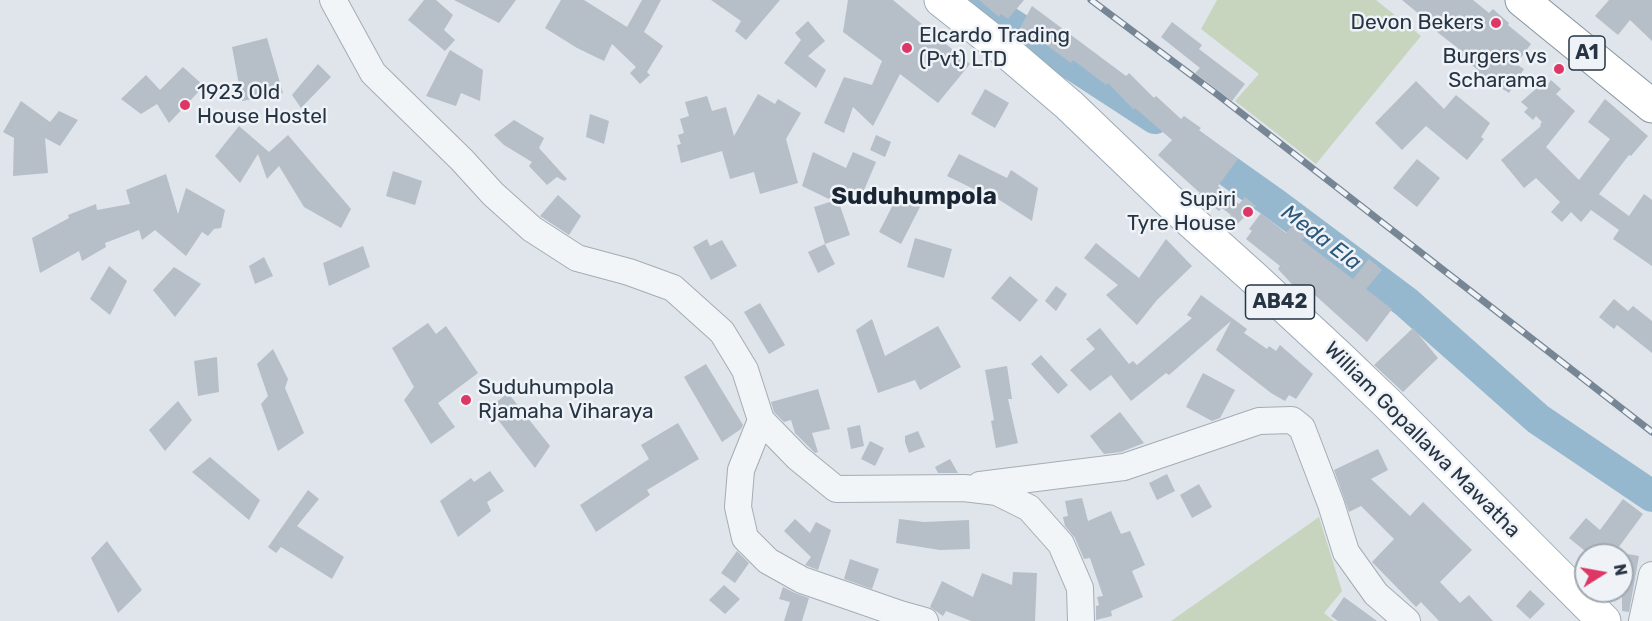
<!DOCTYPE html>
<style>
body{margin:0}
#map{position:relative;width:1652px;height:621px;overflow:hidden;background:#dfe5ea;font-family:Rubik,sans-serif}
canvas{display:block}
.north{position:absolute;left:1574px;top:543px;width:60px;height:60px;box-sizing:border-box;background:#eff3f7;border:2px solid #9fa7af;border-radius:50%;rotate:79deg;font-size:16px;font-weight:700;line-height:24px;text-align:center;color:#263443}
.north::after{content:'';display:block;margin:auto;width:21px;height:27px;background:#dc3765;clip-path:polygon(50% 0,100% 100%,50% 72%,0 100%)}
</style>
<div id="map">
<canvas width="1652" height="621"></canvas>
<div class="north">N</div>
</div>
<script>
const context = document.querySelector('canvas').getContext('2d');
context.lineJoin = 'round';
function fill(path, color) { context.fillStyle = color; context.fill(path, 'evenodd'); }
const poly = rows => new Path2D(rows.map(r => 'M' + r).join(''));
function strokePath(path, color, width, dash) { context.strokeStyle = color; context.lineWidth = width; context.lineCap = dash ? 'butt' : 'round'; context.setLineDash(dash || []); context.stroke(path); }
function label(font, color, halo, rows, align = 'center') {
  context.font = font + ' Rubik,sans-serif'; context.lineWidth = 5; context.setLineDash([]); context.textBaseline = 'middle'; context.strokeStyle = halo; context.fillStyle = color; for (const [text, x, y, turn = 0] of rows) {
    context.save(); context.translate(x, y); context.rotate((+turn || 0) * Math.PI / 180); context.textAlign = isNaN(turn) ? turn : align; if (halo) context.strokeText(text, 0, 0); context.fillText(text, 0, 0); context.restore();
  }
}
fill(poly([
 [1217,0,1376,0,1421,36,1316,164,1235,101,1259,74,1201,29],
 [1319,517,1342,591,1324,613,1334,621,1171,621]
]), '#c7d5bf');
strokePath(poly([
 [974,0,1155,118],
 [1193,146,1275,204,1406,302,1538,419,1652,496]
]), '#96b8ce', 32);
fill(poly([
 [424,0,436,0,453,15,444,30,455,40,445,51,408,20],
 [454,0,516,0,499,23],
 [561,0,584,0,627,27,642,0,661,0,644,32,663,46,647,72,650,75,640,84,630,73,636,67,612,44,604,61,577,48,545,28],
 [711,0,780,0,746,40,735,31,741,21],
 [848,0,893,0,970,64,938,103,900,74,873,126,853,107,844,133,824,123,844,77,872,85,882,61,843,32],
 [979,0,1024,0,1008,19,1001,14,999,17],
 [1402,0,1473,0,1489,13,1493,9,1509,23,1508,25,1531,44,1516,64,1524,69,1509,93,1478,73,1479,71,1456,52,1459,49,1428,25,1430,23],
 [1609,0,1652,0,1652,41,1630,20,1618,35,1595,16],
 [1032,6,1126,76,1129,73,1154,98,1156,96,1181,119,1184,116,1201,128,1199,130,1238,159,1218,186,1239,204,1245,197,1256,206,1230,231,1223,225,1231,215,1222,208,1219,211,1198,194,1200,193,1158,155,1172,140,1135,108,1134,110,1108,83,1106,85,1073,60,1071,63,1034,36,1032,38,1020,28],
 [808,21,825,41,808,56,826,70,816,88,784,63,801,40,795,33],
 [1172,22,1202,45,1199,49,1245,84,1232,101,1195,73,1200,68,1161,37],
 [267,38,283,93,242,101,232,47],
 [450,50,483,70,480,101,461,93,456,106,426,96],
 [318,64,331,77,301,108,292,95],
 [183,67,204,86,169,123,157,104,141,114,121,99,146,75,160,90],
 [1551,80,1561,89,1556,94,1575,111,1546,147,1579,180,1610,139,1588,122,1605,99,1648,136,1631,156,1629,155,1599,194,1629,216,1644,194,1652,200,1652,266,1613,239,1619,230,1591,210,1581,222,1571,212,1562,222,1551,212,1560,202,1536,178,1524,188,1501,160,1541,126,1540,125,1542,122,1536,116,1533,120,1524,112,1528,108,1521,102,1539,86,1540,88,1543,85,1546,87],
 [1416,81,1444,109,1456,95,1490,123,1481,137,1484,139,1467,160,1426,126,1402,150,1375,123],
 [985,89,1009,103,995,128,971,114],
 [758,94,775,104,778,99,801,113,786,139,798,183,760,194,754,172,730,179,722,151,681,163,677,145,681,144,678,135,684,133,680,119,689,116,685,102,707,96,712,111,726,107,734,136],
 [21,101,50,122,59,111,78,120,60,146,45,138,48,173,13,176,14,138,3,132],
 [590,114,609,121,604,144,586,137],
 [514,120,544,138,539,148,567,179,564,181,557,177,547,185,529,166,532,162,504,145,494,135],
 [239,126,269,152,288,135,351,209,341,228,304,207,279,166,267,179,258,154,240,183,215,156],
 [876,135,891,142,885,157,870,150],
 [813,152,846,168,853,152,876,162,859,202,835,191,850,235,825,244,814,207,833,201,802,186],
 [959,154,1007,178,1011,170,1038,188,1032,221,984,190,982,193,947,176],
 [1417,159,1440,178,1417,207,1393,188],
 [393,171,422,181,415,205,386,196],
 [166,174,178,214,186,188,225,210,221,228,214,229,208,236,202,232,186,256,155,230,142,240,139,230,105,243,106,247,82,261,79,251,40,273,32,238,69,218,68,215,96,204,97,210,130,204,126,190],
 [900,191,922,203,901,244,879,232],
 [558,195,581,216,569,235,540,216],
 [1303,212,1315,223,1302,240,1353,279,1369,259,1382,270,1366,289,1392,309,1367,342,1306,287,1300,293,1278,269,1280,266,1246,239,1252,231,1249,229,1261,213,1286,233],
 [915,238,952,249,944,278,907,267],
 [707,239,710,246,722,240,737,266,711,280,693,247],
 [1166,239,1192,266,1157,300,1137,325,1106,295,1118,285,1084,258,1096,243,1139,278],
 [825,244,835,264,818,273,808,252],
 [363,246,370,267,329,286,323,263],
 [264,257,273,276,255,284,249,266],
 [109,266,127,281,110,315,90,299],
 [174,267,201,284,175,317,153,290],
 [1010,276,1038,300,1020,322,991,298],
 [1056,286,1067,294,1056,311,1045,301],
 [1201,295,1247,329,1244,333,1267,349,1269,346,1276,351,1280,345,1313,374,1296,399,1289,395,1285,401,1271,393,1216,350,1231,321,1169,375,1166,373,1131,401,1111,375,1090,391,1070,370,1095,349,1086,339,1100,328,1129,364,1133,361,1137,365,1192,318,1187,315],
 [1614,299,1628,311,1633,306,1652,321,1652,353,1617,325,1614,329,1599,317],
 [760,303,785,345,769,354,744,312],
 [872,319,885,356,938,326,961,367,920,390,915,380,878,393,856,330],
 [428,323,436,334,446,326,478,373,438,403,455,427,431,444,404,400,414,387,392,348],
 [1413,328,1438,358,1403,392,1374,365],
 [273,349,288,379,285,388,304,433,278,451,261,404,268,396,257,364],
 [1041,355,1068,385,1058,394,1031,364],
 [217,357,219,392,198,396,194,361],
 [706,364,743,425,741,429,722,442,684,377],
 [1007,366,1012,399,1008,399,1018,443,996,448,991,421,994,420,985,370],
 [1203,373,1235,390,1220,418,1212,421,1186,407],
 [818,389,830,429,812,433,818,452,815,453,795,433,791,420,784,422,774,412,771,402],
 [508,393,550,446,535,468,489,408],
 [178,401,192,420,165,451,149,430],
 [1120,412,1144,443,1121,452,1104,454,1090,436],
 [678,423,699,459,647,490,650,495,596,532,580,505,649,459,641,445],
 [860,425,864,446,851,449,847,428],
 [918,431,925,447,909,453,905,442,905,436],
 [870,441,884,448,875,466,861,459],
 [1378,449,1388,470,1371,479,1410,516,1423,502,1472,550,1440,582,1460,603,1469,595,1493,621,1439,621,1421,602,1416,607,1372,562,1394,539,1361,506,1349,512,1334,470],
 [210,457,260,500,249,520,192,472],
 [950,459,958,473,938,473,935,467],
 [490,471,504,491,487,502,491,511,458,537,440,501,471,478,474,482],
 [1167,474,1175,491,1157,500,1149,483],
 [1199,484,1212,507,1192,518,1180,495],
 [308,490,319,499,297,526,344,557,332,579,281,547,276,553,268,547],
 [1082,498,1088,521,1111,511,1121,534,1130,531,1145,565,1132,571,1143,597,1111,611,1112,616,1096,620,1096,606,1099,605,1097,597,1103,596,1090,558,1084,559,1075,538,1065,526,1063,517,1068,516,1065,501],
 [1623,499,1643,514,1613,555,1590,555,1569,538,1586,518,1600,530],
 [795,519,810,533,816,522,831,530,818,570,805,565,811,557,784,531],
 [899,519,924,522,969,520,970,549,940,550,896,543],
 [107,541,142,590,118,613,91,558],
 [737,551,749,563,735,583,721,573],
 [1622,553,1639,556,1629,612,1622,611],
 [850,559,879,569,872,589,844,579],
 [1013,572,1037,573,1035,621,971,621,946,611,943,616,930,607,942,581,973,597,982,573,1012,585],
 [724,585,740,599,725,614,709,600],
 [783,587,795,593,809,598,802,621,784,621,790,602,779,599],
 [1530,590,1545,604,1530,619,1516,606],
 [1344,597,1377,621,1338,621,1331,616]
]), '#b6bec8');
const minor = poly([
 [333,0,373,73,462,160,493,194,532,229,577,258,629,272,673,288,722,332,745,370,761,420,798,458,836,489,964,488,997,492,1029,508,1061,544,1080,588,1081,621],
 [761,420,741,470,738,507,745,538,768,561,802,580,900,614,925,621],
 [980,485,1124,467,1259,421,1292,420,1302,428,1331,504,1346,552,1376,594,1407,621],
 [1642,621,1652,575]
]);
const major = poly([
 [941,0,1007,52,1069,105,1185,216,1254,278,1338,356,1389,405,1604,621]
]);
const highway = poly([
 [1522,0,1652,106]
]);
strokePath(minor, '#a4acb5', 28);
strokePath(major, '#9dabb7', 35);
strokePath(highway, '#8594a2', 35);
strokePath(minor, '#f2f5f8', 26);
strokePath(major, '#fff', 33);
strokePath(highway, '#fff', 33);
const rail = poly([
 [1091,0,1218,95,1652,432]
]);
strokePath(rail, '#778695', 7);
strokePath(rail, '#eff3f7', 4.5, [14]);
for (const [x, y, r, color] of [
 [1496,23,6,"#dc3765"],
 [907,48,6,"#dc3765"],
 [1559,69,6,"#dc3765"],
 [185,105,6,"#dc3765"],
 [1248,212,6,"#dc3765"],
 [466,400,6,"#dc3765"]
]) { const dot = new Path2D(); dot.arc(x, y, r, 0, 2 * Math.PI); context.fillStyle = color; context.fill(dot); strokePath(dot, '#eff3f7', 2); }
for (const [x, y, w] of [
 [1587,53,36],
 [1280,302,69]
]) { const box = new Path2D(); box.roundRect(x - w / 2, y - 17, w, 34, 4.5); context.fillStyle = '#eff3f7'; context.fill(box); strokePath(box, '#263443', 1.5); }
label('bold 20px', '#263443', null, [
 ["A1",1587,53],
 ["AB42",1280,302]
]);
label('21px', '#263443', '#eff3f7', [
 ["Devon Bekers",1484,23],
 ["Elcardo Trading",919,36,"left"],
 ["(Pvt) LTD",919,60,"left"],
 ["Burgers vs",1547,57],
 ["Scharama",1547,81],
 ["1923 Old",197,93,"left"],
 ["House Hostel",197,117,"left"],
 ["Supiri",1236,200],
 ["Tyre House",1236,224],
 ["Suduhumpola",478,388,"left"],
 ["Rjamaha Viharaya",478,412,"left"]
], 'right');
label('21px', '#263443', '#eff3f7', [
 ["William Gopallawa Mawatha",1422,440,45]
]);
label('italic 22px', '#2c597b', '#eff3f7', [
 ["Meda Ela",1321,238,37]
]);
label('bold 24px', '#192533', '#eff3f7', [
 ["Suduhumpola",914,197]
]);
</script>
